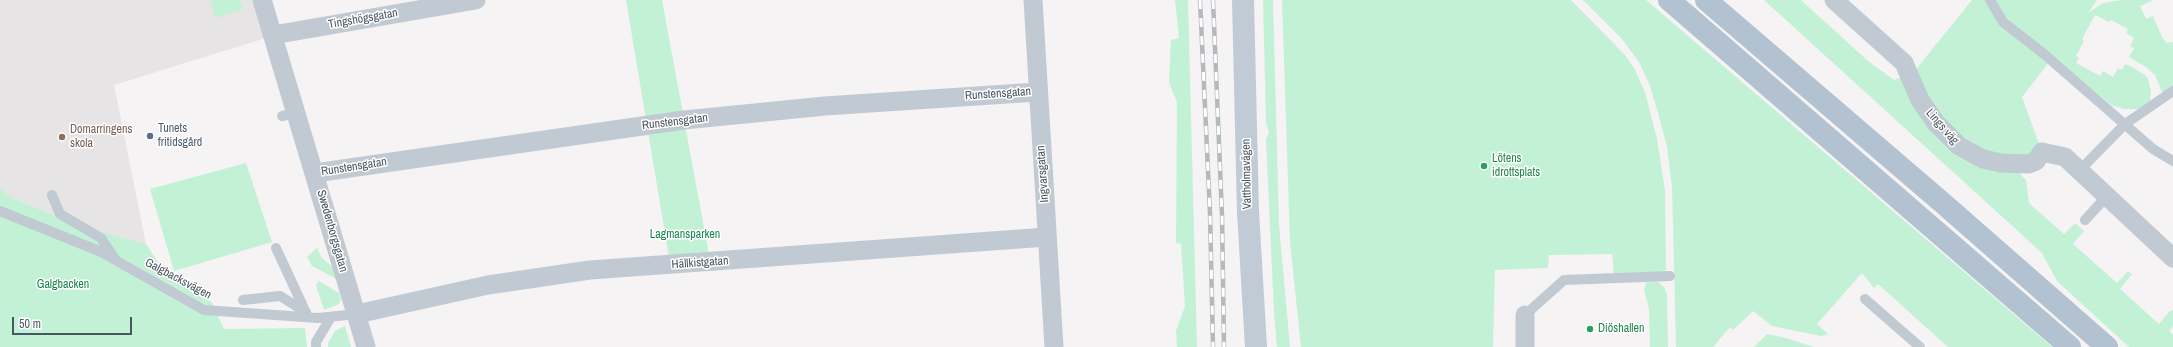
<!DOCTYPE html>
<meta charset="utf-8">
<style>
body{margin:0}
#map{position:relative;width:2173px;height:347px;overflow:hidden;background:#f5f3f3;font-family:"Archivo Narrow",sans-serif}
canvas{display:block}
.scale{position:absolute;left:12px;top:317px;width:120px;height:18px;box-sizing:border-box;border:2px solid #4a5661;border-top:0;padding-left:5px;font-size:12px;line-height:14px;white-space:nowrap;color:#4a5661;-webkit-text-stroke:3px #fff;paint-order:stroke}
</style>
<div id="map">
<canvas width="2173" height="347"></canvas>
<div class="scale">50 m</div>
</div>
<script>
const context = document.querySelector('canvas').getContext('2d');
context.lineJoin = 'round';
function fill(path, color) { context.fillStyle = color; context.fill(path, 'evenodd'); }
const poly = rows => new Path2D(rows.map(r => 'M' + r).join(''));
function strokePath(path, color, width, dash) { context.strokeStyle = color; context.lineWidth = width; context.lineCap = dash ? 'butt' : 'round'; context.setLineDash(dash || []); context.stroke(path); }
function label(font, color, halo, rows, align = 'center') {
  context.font = font + ' "Archivo Narrow",sans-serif'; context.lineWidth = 3; context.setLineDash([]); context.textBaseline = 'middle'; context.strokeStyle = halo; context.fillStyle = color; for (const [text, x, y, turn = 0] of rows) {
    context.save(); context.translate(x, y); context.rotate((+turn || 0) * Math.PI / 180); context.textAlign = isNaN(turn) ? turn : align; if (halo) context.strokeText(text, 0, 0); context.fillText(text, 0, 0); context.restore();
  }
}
fill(poly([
 [0,0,272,0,282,33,114,85,146,244,85,227,58,217,12,198,0,188]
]), '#e6e4e5');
fill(poly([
 [210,0,240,0,243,9,216,18],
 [626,0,662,0,709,255,669,257],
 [1175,0,1188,0,1197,347,1177,347,1176,331,1185,306,1181,244,1176,243,1177,102,1169,83,1171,40,1179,38],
 [1263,0,1273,0,1279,225,1290,347,1277,347,1274,313,1266,139,1269,133,1266,122],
 [1282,0,1571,0,1625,55,1634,68,1645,92,1657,139,1665,191,1666,270,1662,272,1614,274,1612,254,1549,255,1548,268,1495,270,1493,347,1301,347,1290,242],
 [1583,0,1646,0,2052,347,1948,347,1878,284,1874,288,1862,273,1817,324,1828,334,1821,336,1772,326,1753,311,1733,330,1730,327,1713,347,1676,347,1672,187,1667,147,1657,109,1649,83,1639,62,1622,39],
 [1764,0,1801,0,1868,61,1894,80,1904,76,1927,120,2014,168,2026,180,2029,203,2064,234,2075,223,2084,231,2073,244,2117,283,2128,271,2132,274,2120,289,2159,324,2171,310,2173,311,2173,326,2169,331,2173,335,2173,347,2129,347,2057,281,2042,253],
 [1972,0,2097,0,2088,13,2103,3,2122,0,2154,0,2140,6,2146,19,2153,16,2163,39,2167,43,2173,42,2173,87,2169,90,2162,92,2155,75,2146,67,2129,57,2134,48,2130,46,2134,38,2126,33,2128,29,2111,20,2109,22,2095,15,2082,39,2084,41,2076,56,2079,58,2076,63,2100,76,2103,71,2113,77,2118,68,2122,70,2125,64,2132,67,2146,76,2148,79,2151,91,2150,104,2143,109,2124,109,2111,105,2053,57,2022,97,2042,152,2036,161,1973,154,1909,78],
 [246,163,272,242,174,271,150,189],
 [0,188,12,198,58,217,85,227,146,244,165,273,194,283,212,303,224,329,305,328,307,347,0,347],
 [317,248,321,257,339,273,341,281,312,266,307,257],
 [319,281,339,293,341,299,339,304,324,310,316,285],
 [1646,282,1658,282,1664,287,1667,294,1668,347,1650,347,1649,309,1644,290],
 [345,326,351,347,328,347,328,343,335,331],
 [1767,334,1786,338,1814,347,1754,347]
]), '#c3f1d5');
strokePath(poly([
 [1990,0,2003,22,2044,54,2153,149,2173,161],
 [282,116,297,113],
 [2080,170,2125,124,2173,91],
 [52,195,60,214,101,238,115,259],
 [0,211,99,251,204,310,318,318,357,314],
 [2085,220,2107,196],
 [276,248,308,317],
 [1865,299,1920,347],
 [243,300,280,296,306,312],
 [1525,315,1564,280,1670,276],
 [316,347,316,342,331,317]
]), '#c1cad2', 10);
strokePath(poly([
 [262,0,366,347],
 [1033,0,1054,347],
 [1834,0,1904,63,1920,100,1936,123,1959,146,1983,159,2001,163,2028,164,2036,161,2042,152,2065,157,2173,258],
 [273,35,476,0],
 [315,173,684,120,825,106,1037,92],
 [357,314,488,285,590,270,1047,237],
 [1525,315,1525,347]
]), '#c1cad2', 19);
strokePath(poly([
 [1243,0,1248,212,1256,347]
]), '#c1cbd6', 22);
strokePath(poly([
 [1669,0,2070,347],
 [1706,0,1945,205,2107,347]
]), '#b3c2d1', 22);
const rail = poly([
 [1200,0,1210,213,1213,347],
 [1213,0,1222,215,1224,347]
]);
strokePath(rail, '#b5b8bd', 4.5);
strokePath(rail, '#fff', 3, [9]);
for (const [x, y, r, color] of [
 [150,136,4,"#5c6f8a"],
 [62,137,4,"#8d6e63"],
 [1484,166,4,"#2e9e5b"],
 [1590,329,4,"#2e9e5b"]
]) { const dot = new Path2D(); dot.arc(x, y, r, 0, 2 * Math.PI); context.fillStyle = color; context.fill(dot); strokePath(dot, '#fff', 1.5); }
label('12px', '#4a5661', '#fff', [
 ["Tingshögsgatan",363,19,-10],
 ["Runstensgatan",998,94,-4],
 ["Runstensgatan",675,122,-7],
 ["Lings väg",1942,127,49],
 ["Runstensgatan",354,167,-9],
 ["Ingvarsgatan",1043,174,-94],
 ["Vattholmavägen",1247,174,-91],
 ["Swedenborgsgatan",332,231,74],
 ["Hällkistgatan",700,263,-4],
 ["Galgbacksvägen",178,279,28]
]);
label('12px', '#4e5e75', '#fff', [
 ["Tunets",158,129],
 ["fritidsgård",158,143]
], 'left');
label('12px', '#785e54', '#fff', [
 ["Domarringens",70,130],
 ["skola",70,144]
], 'left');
label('12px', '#27864d', '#fff', [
 ["Lötens",1492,159],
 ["idrottsplats",1492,173],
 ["Diöshallen",1598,329]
], 'left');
label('12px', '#17864f', '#fff', [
 ["Lagmansparken",685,235],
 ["Galgbacken",63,285]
]);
</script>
